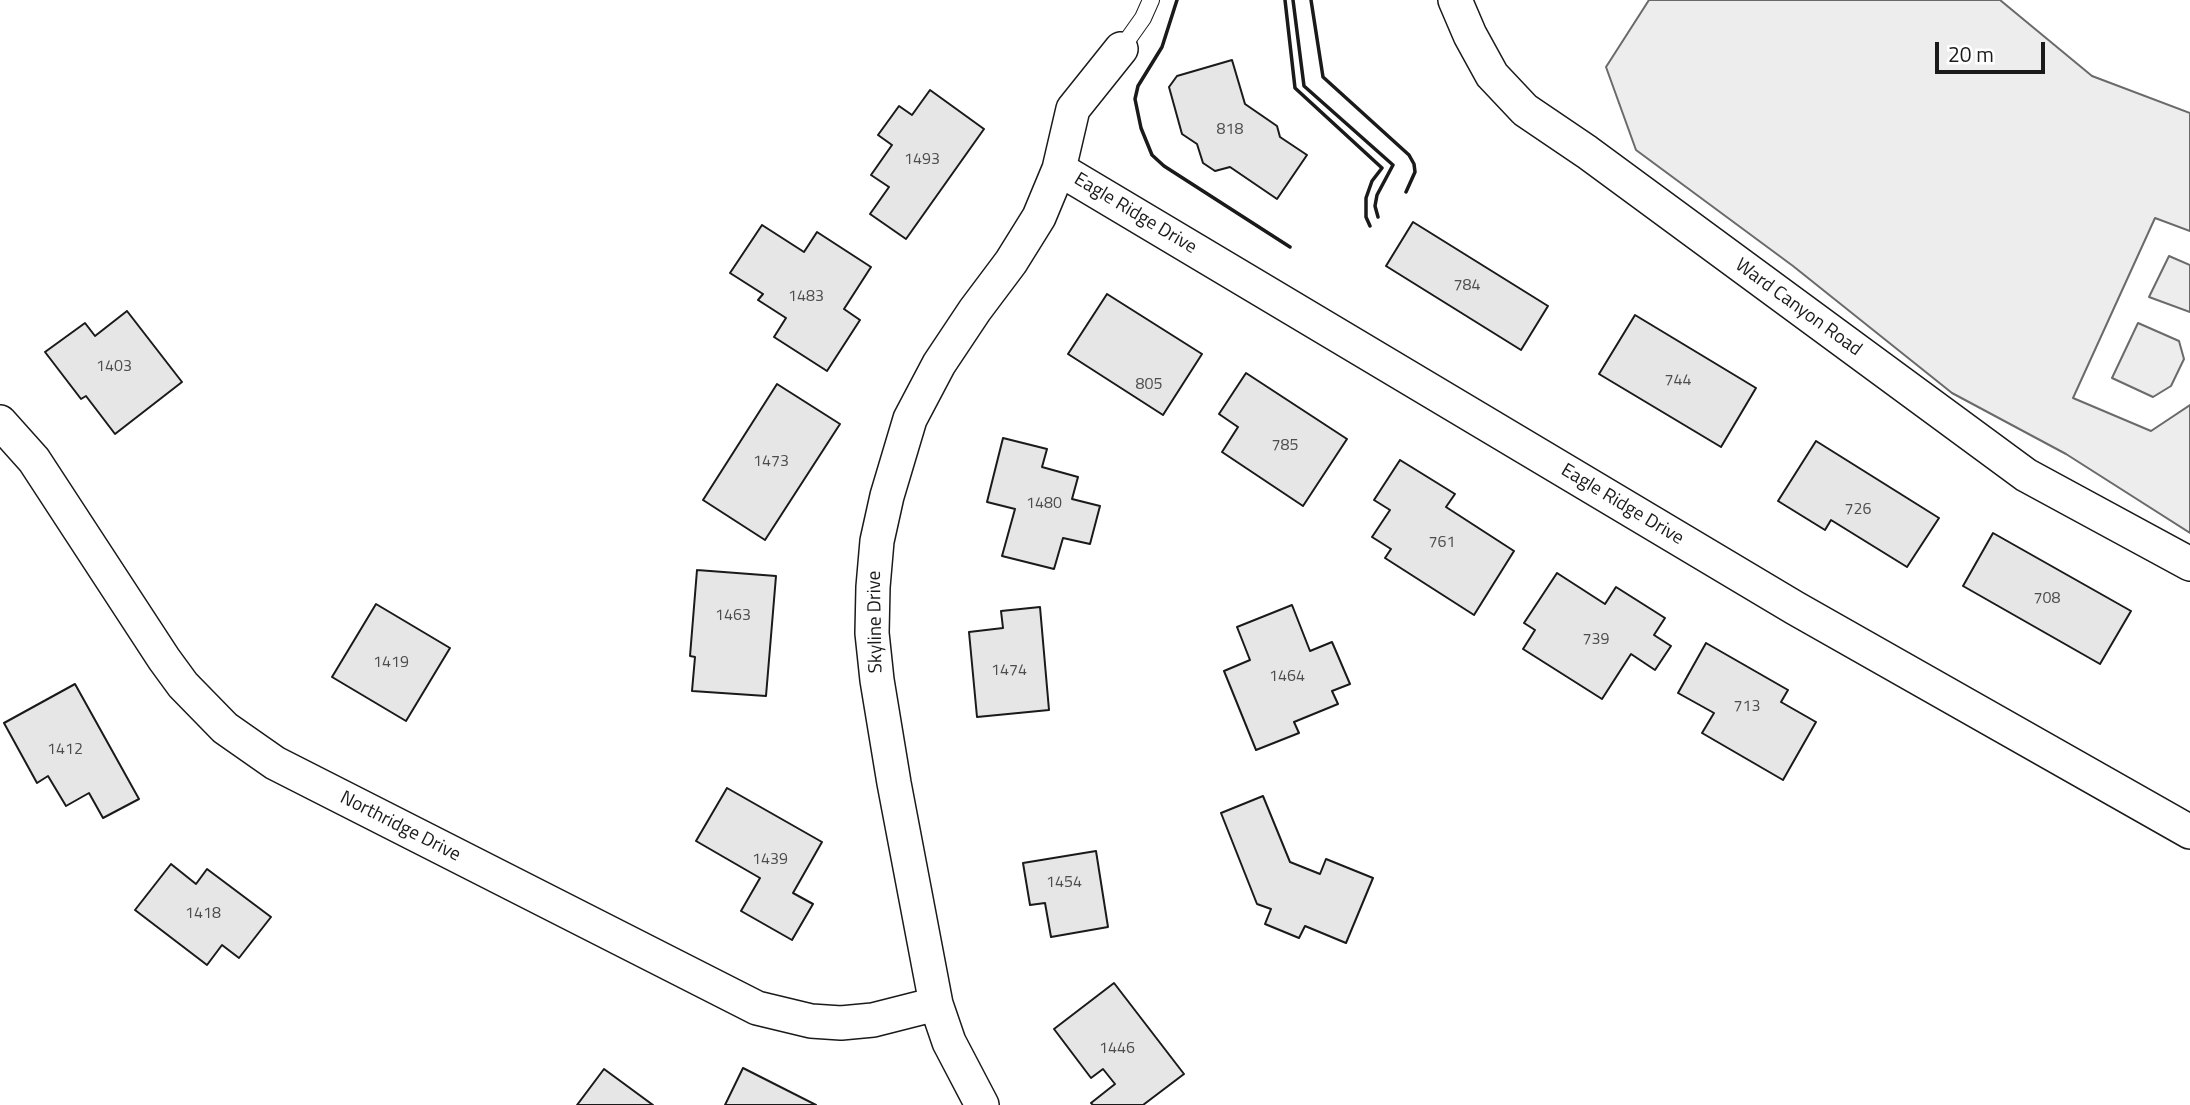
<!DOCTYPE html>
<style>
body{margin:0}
#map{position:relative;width:2190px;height:1105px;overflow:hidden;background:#fff;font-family:"Titillium Web",sans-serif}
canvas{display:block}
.scale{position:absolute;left:1935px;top:42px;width:110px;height:32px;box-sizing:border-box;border:4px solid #1a1a1a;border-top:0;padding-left:9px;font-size:21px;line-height:24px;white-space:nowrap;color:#1a1a1a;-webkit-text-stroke:5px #fff;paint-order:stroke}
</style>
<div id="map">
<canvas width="2190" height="1105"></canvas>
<div class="scale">20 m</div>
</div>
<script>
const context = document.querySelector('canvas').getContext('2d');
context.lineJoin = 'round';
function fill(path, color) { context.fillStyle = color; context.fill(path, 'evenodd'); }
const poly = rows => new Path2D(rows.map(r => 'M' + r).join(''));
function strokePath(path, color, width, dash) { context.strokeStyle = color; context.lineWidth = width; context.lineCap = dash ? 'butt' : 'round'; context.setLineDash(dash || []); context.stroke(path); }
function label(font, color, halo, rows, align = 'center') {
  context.font = font + ' "Titillium Web",sans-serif'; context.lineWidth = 5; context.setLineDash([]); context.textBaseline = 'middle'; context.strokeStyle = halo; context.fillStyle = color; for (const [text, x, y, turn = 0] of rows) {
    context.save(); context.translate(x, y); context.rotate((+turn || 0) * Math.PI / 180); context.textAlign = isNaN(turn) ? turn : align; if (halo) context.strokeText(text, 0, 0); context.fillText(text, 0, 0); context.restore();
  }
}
const built = poly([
 [1649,0,2000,0,2092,76,2190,113,2190,231,2155,218,2073,398,2151,431,2190,405,2190,533,2066,454,1952,393,1793,266,1636,150,1606,67,1649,0],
 [2169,256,2190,265,2190,312,2149,297,2169,256],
 [2138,323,2179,341,2184,359,2171,386,2153,397,2112,378,2138,323]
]);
fill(built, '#ededed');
strokePath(built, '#6a6a6a', 2);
const building = poly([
 [1232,60,1245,104,1277,126,1280,137,1307,155,1277,199,1230,167,1215,171,1203,163,1197,144,1182,134,1169,87,1177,76,1232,60],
 [930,90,984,129,906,239,870,214,889,187,871,175,892,145,878,135,899,106,912,115,930,90],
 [1413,222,1548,306,1521,350,1386,266,1413,222],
 [762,225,804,252,817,232,871,267,844,309,860,320,827,371,774,337,786,318,758,300,763,294,730,273,762,225],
 [1107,294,1202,354,1163,415,1068,354,1107,294],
 [127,311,182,382,115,434,86,396,81,399,45,352,85,323,95,336,127,311],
 [1635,315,1756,388,1721,447,1599,374,1635,315],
 [1246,373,1347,439,1303,506,1222,452,1238,427,1219,414,1246,373],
 [777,384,840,424,765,540,703,500,777,384],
 [1003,438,1047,449,1042,467,1078,477,1072,499,1100,506,1090,544,1063,538,1054,569,1002,556,1015,509,987,502,1003,438],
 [1816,441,1939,518,1907,567,1831,520,1825,530,1778,501,1816,441],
 [1400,460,1455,494,1446,507,1514,551,1474,615,1385,558,1391,549,1372,537,1390,510,1374,500,1400,460],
 [1993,533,2131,611,2100,664,1963,586,1993,533],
 [697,570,776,576,766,696,692,691,695,657,690,656,697,570],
 [1557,573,1605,604,1616,587,1665,618,1654,635,1671,646,1655,670,1631,654,1602,699,1523,649,1535,630,1524,623,1557,573],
 [376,604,450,648,406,721,332,677,376,604],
 [1292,605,1310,651,1332,642,1350,684,1332,691,1338,704,1294,722,1299,733,1256,750,1224,671,1250,660,1237,627,1292,605],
 [1040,607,1049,710,977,717,969,632,1003,628,1001,611,1040,607],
 [1706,643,1788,690,1781,702,1816,722,1783,780,1702,733,1714,713,1678,693,1706,643],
 [75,684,139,799,103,818,89,793,66,806,48,776,37,783,4,723,75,684],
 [727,788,822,842,793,893,813,904,792,940,741,911,760,878,696,841,727,788],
 [1263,796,1290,862,1320,874,1326,859,1373,878,1346,943,1305,926,1299,938,1265,924,1271,909,1257,904,1221,813,1263,796],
 [1096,851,1108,927,1051,937,1045,903,1030,905,1023,863,1096,851],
 [171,864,196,884,207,869,271,917,239,958,222,945,207,965,135,910,171,864],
 [1114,983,1184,1074,1143,1105,1093,1105,1091,1103,1115,1084,1103,1069,1091,1078,1054,1029,1114,983],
 [743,1068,816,1105,725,1105,743,1068],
 [604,1069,653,1105,577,1105,604,1069]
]);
fill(building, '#e6e6e6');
strokePath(building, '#1a1a1a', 2);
const lane = poly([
 [1121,49,1143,18,1151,0]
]);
const street = poly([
 [1455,0,1470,35,1492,75,1525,110,1587,152,2026,475,2190,564],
 [1059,169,1795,608,2190,832],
 [0,422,34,460,164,659,183,685,225,728,275,763,757,1008,811,1021,841,1023,873,1020,936,1004],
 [982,1105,949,1042,936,1004,894,783,877,680,872,633,873,587,877,541,887,496,910,419,939,364,975,310,1011,262,1039,217,1059,169,1073,109,1121,49]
]);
strokePath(lane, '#1a1a1a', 18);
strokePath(street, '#1a1a1a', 36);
strokePath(lane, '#fff', 16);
strokePath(street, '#fff', 33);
strokePath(poly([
 [1177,0,1162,47,1138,86,1135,99,1141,128,1152,155,1164,166,1290,247],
 [1285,0,1295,88,1382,168,1372,181,1366,198,1366,217,1370,226],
 [1293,0,1304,86,1393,165,1377,195,1375,206,1378,217],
 [1311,0,1323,77,1409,155,1414,164,1415,172,1406,192]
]), '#1a1a1a', 3.5);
label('16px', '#4d4d4d', null, [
 ["818",1230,130],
 ["1493",922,160],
 ["784",1467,286],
 ["1483",806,297],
 ["1403",114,367],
 ["744",1678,381],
 ["805",1149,385],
 ["785",1285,446],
 ["1473",771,462],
 ["1480",1044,504],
 ["726",1858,510],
 ["761",1442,543],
 ["708",2047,599],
 ["1463",733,616],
 ["739",1596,640],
 ["1419",391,663],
 ["1474",1009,671],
 ["1464",1287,677],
 ["713",1747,707],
 ["1412",65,750],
 ["1439",770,860],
 ["1454",1064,883],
 ["1418",203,914],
 ["1446",1117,1049]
]);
label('19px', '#1a1a1a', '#fff', [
 ["Eagle Ridge Drive",1135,214,31],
 ["Ward Canyon Road",1798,308,36],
 ["Eagle Ridge Drive",1622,505,31],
 ["Skyline Drive",876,622,-91],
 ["Northridge Drive",400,827,27]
]);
</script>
